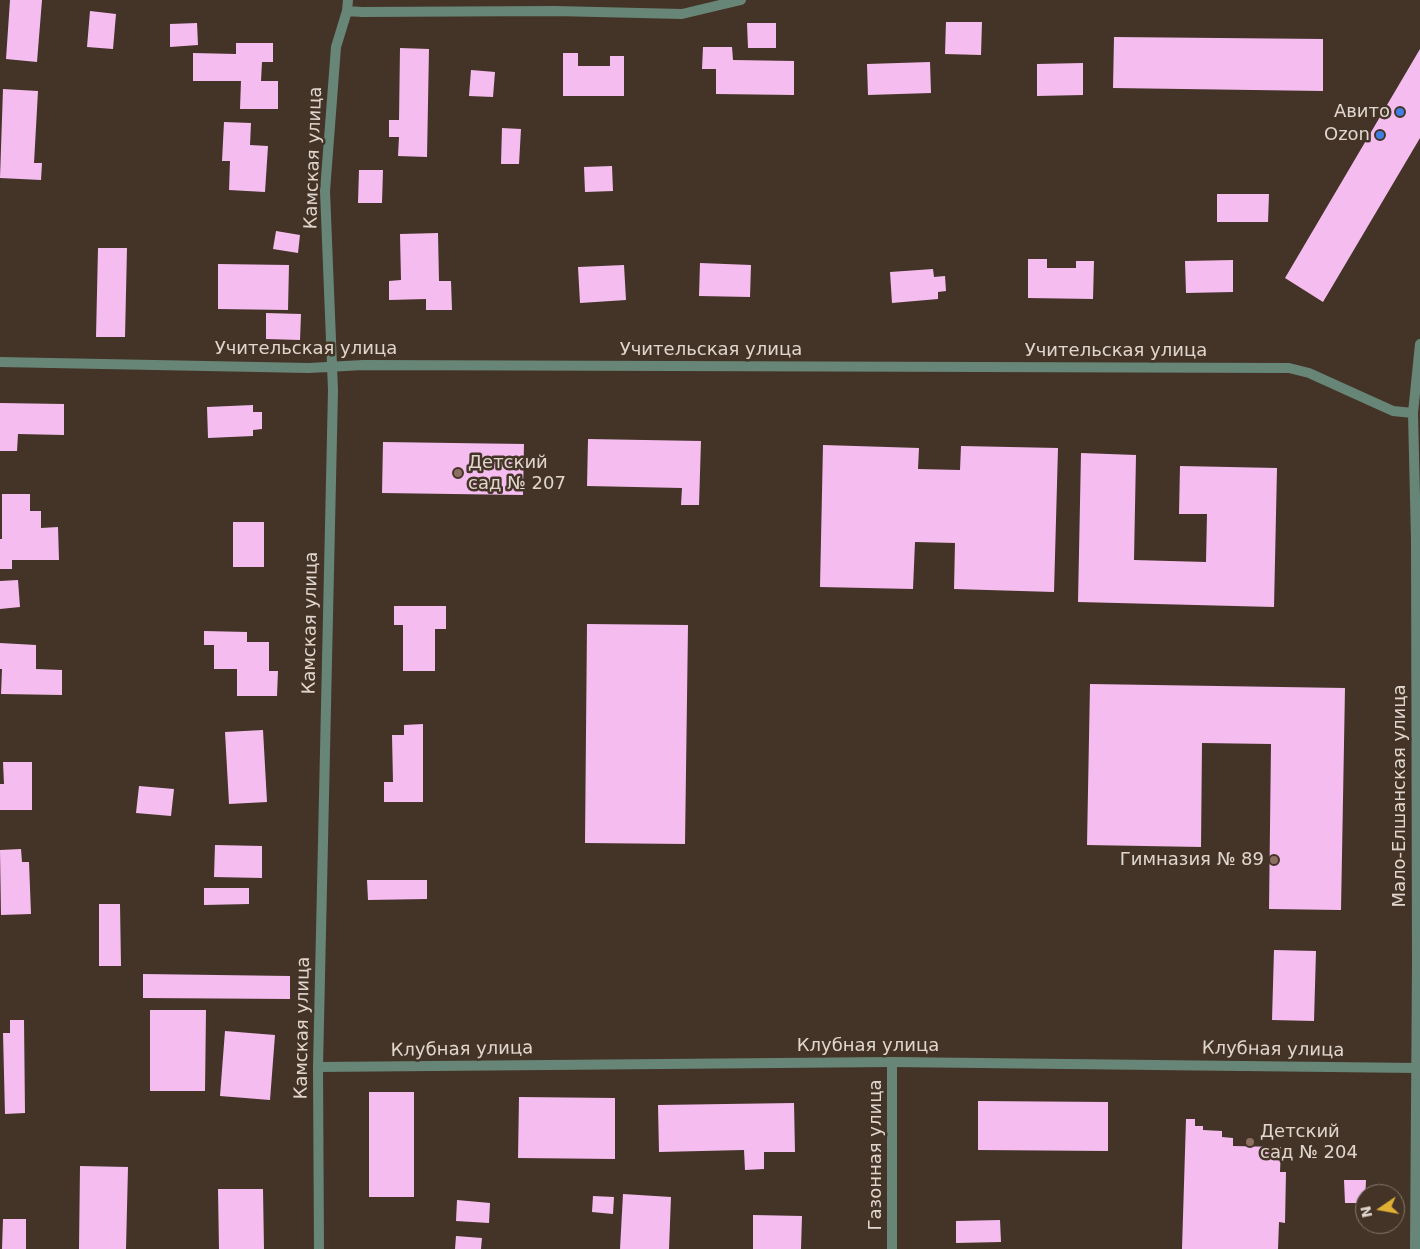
<!DOCTYPE html>
<meta charset="utf-8">
<style>
body{margin:0}
#map{position:relative;width:1420px;height:1249px;overflow:hidden;background:#443427;font-family:"DejaVu Sans",sans-serif}
canvas{display:block}
.north{position:absolute;left:1355px;top:1184px;width:50px;height:50px;box-sizing:border-box;background:#443427;border:1px solid #82756a;border-radius:50%;rotate:258deg;font-size:14px;font-weight:700;line-height:20px;text-align:center;color:#e0d6ce}
.north::after{content:'';display:block;margin:auto;width:18px;height:22px;background:#e0b034;clip-path:polygon(50% 0,100% 100%,50% 72%,0 100%)}
</style>
<div id="map">
<canvas width="1420" height="1249"></canvas>
<div class="north">N</div>
</div>
<script>
const context = document.querySelector('canvas').getContext('2d');
context.lineJoin = 'round';
function fill(path, color) { context.fillStyle = color; context.fill(path, 'evenodd'); }
const poly = rows => new Path2D(rows.map(r => 'M' + r).join(''));
function strokePath(path, color, width, dash) { context.strokeStyle = color; context.lineWidth = width; context.lineCap = dash ? 'butt' : 'round'; context.setLineDash(dash || []); context.stroke(path); }
function label(font, color, halo, rows, align = 'center') {
  context.font = font + ' "DejaVu Sans",sans-serif'; context.lineWidth = 5; context.setLineDash([]); context.textBaseline = 'middle'; context.strokeStyle = halo; context.fillStyle = color; for (const [text, x, y, turn = 0] of rows) {
    context.save(); context.translate(x, y); context.rotate((+turn || 0) * Math.PI / 180); context.textAlign = isNaN(turn) ? turn : align; if (halo) context.strokeText(text, 0, 0); context.fillText(text, 0, 0); context.restore();
  }
}
fill(poly([
 [10,0,42,0,37,62,6,59],
 [90,11,116,14,113,49,87,47],
 [946,22,982,22,981,55,945,54],
 [197,23,198,45,170,47,170,24],
 [747,23,776,23,776,48,748,48],
 [1114,37,1323,39,1323,91,1113,88],
 [236,43,273,43,273,62,262,62,261,81,278,81,278,109,240,109,241,81,193,81,193,53,236,54],
 [703,47,732,47,733,60,794,61,794,95,716,94,716,69,702,69],
 [400,48,429,49,427,157,398,156,399,137,389,137,389,120,399,120],
 [1420,49,1420,138,1323,302,1285,278],
 [563,53,578,53,578,66,610,66,610,56,624,56,624,96,563,96],
 [930,62,931,93,868,95,867,64],
 [1083,63,1083,95,1037,96,1037,64],
 [471,70,495,72,493,97,469,96],
 [3,89,38,91,34,163,42,163,41,180,0,178],
 [224,122,251,123,250,145,268,146,265,192,229,190,230,161,222,161],
 [502,128,521,129,519,164,501,164],
 [612,166,613,191,585,192,584,167],
 [359,170,383,170,382,203,358,203],
 [1217,194,1269,194,1268,222,1217,222],
 [276,231,300,235,298,253,273,249],
 [438,233,439,281,451,281,452,310,426,310,426,299,389,300,389,281,401,280,400,234],
 [98,248,127,248,125,337,96,337],
 [1028,259,1047,259,1047,268,1076,268,1076,261,1094,261,1093,299,1028,298],
 [1233,260,1233,292,1186,293,1185,261],
 [700,263,751,265,750,297,699,296],
 [218,264,289,265,288,310,218,309],
 [624,265,626,300,580,303,578,267],
 [933,269,934,277,945,276,946,291,938,292,938,299,892,303,890,272],
 [266,313,301,314,300,340,266,339],
 [0,403,64,404,64,435,18,434,17,451,0,451],
 [253,405,253,412,262,412,262,429,253,430,253,436,208,438,207,407],
 [588,439,701,441,699,505,681,505,682,488,587,486],
 [383,442,524,444,523,495,382,493],
 [823,445,919,448,918,469,960,470,961,446,1058,448,1054,592,954,589,955,543,915,542,913,589,820,587],
 [1081,453,1136,455,1134,560,1206,562,1207,514,1179,514,1180,466,1277,468,1274,607,1078,602],
 [2,494,30,494,30,511,41,511,41,528,58,527,59,560,12,560,12,569,0,569,0,539,2,539],
 [233,522,264,522,264,567,233,567],
 [18,580,20,607,0,609,0,581],
 [394,606,446,606,446,629,435,629,435,671,403,671,403,625,394,625],
 [587,624,688,625,685,844,585,843],
 [204,631,247,632,247,642,269,642,269,671,278,671,277,696,237,696,237,669,214,669,214,645,204,645],
 [0,643,36,645,36,669,62,670,62,695,1,694,2,669,0,669],
 [1090,684,1345,688,1341,910,1269,909,1271,744,1202,743,1201,847,1087,845],
 [423,724,423,802,384,802,384,782,393,782,392,735,404,735,404,725],
 [263,730,267,802,229,804,225,732],
 [3,762,32,762,32,810,0,810,0,784,4,784],
 [139,786,174,789,171,816,136,813],
 [215,845,262,846,262,878,214,877],
 [21,849,22,862,29,862,31,914,1,915,0,850],
 [367,880,427,880,427,899,368,900],
 [204,888,249,888,249,904,204,905],
 [99,904,120,904,121,966,99,966],
 [1274,950,1316,951,1314,1021,1272,1020],
 [143,974,290,976,290,999,143,998],
 [150,1010,206,1010,205,1091,150,1091],
 [10,1020,24,1020,25,1113,5,1114,3,1033,10,1033],
 [225,1031,275,1035,270,1100,220,1096],
 [369,1092,414,1092,414,1197,369,1197],
 [519,1097,615,1098,615,1159,518,1158],
 [978,1101,1108,1102,1108,1151,978,1150],
 [794,1103,795,1152,764,1152,764,1169,745,1170,744,1150,659,1152,658,1105],
 [1186,1119,1195,1119,1195,1126,1203,1126,1203,1130,1222,1131,1222,1137,1233,1138,1233,1146,1281,1147,1280,1172,1286,1172,1285,1223,1279,1222,1278,1249,1182,1249],
 [80,1166,128,1167,126,1249,79,1249],
 [1344,1180,1366,1180,1365,1203,1345,1203],
 [218,1189,263,1189,264,1249,219,1249],
 [623,1194,671,1197,669,1249,620,1249],
 [593,1196,614,1197,613,1214,592,1212],
 [457,1200,490,1203,489,1223,456,1221],
 [753,1215,802,1216,801,1249,753,1249],
 [3,1219,26,1219,26,1249,2,1249],
 [1000,1220,1001,1242,956,1243,956,1221],
 [456,1236,482,1238,481,1249,455,1249]
]), '#f5bdef');
strokePath(poly([
 [892,1249,892,1062]
]), '#688677', 10);
strokePath(poly([
 [347,11,362,12,555,11,682,14,741,0],
 [0,362,309,368,363,365,1289,368,1309,373,1393,411,1413,413],
 [318,1067,892,1062,1417,1068],
 [319,1249,318,1067,333,390,325,191,336,47,347,11,348,0],
 [1415,1249,1417,964,1416,540,1413,413,1420,344]
]), '#688677', 10);
for (const [x, y, r, color] of [
 [1400,112,5,"#3f7fe0"],
 [1380,135,5,"#3f7fe0"],
 [458,473,5,"#8d6e63"],
 [1274,860,5,"#8d6e63"],
 [1250,1142,5,"#8d6e63"]
]) { const dot = new Path2D(); dot.arc(x, y, r, 0, 2 * Math.PI); context.fillStyle = color; context.fill(dot); strokePath(dot, '#443427', 2); }
label('18px', '#e0d6ce', '#443427', [
 ["Авито",1390,112],
 ["Ozon",1370,135],
 ["Детский",468,463,"left"],
 ["сад № 207",468,484,"left"],
 ["Гимназия № 89",1264,860],
 ["Детский",1260,1132,"left"],
 ["сад № 204",1260,1153,"left"]
], 'right');
label('18px', '#e0d6ce', '#443427', [
 ["Камская улица",314,158,-88],
 ["Учительская улица",306,349],
 ["Учительская улица",711,350],
 ["Учительская улица",1116,351],
 ["Камская улица",311,623,-89],
 ["Мало-Елшанская улица",1400,796,-90],
 ["Камская улица",303,1028,-89],
 ["Клубная улица",868,1046],
 ["Клубная улица",462,1050,-1],
 ["Клубная улица",1273,1050,1],
 ["Газонная улица",876,1155,-90]
]);
</script>
